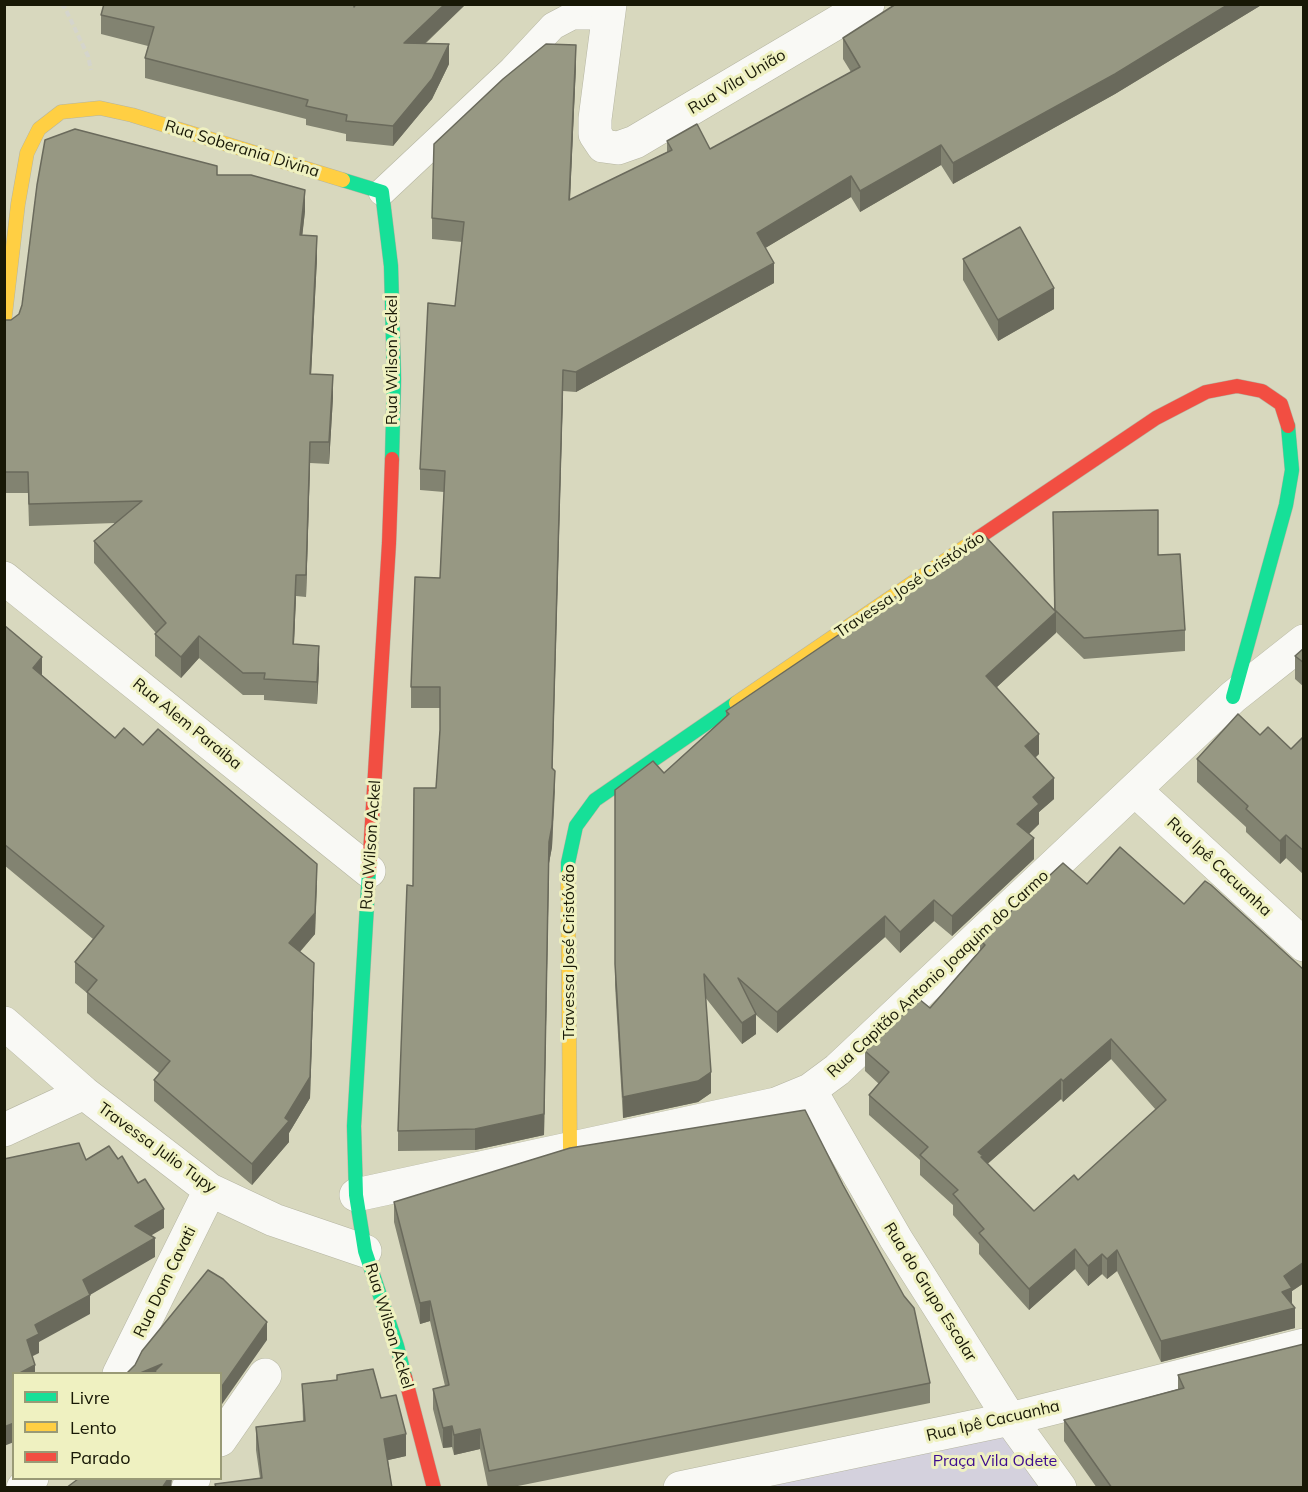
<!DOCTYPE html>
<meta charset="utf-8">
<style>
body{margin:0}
#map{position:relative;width:1308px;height:1492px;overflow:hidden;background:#d8d8be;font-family:Mulish,sans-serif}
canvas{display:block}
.frame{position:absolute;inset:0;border:6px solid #181806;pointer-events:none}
.legend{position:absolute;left:12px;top:1372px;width:210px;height:108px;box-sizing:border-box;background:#eff1c1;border:2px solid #999a76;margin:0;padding:8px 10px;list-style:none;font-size:18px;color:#181806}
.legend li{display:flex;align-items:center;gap:12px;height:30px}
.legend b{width:30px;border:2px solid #999a76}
</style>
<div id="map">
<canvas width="1308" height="1492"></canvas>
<div class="frame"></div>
<ul class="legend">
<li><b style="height:8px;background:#16e098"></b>Livre</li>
<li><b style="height:8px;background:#ffcf43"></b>Lento</li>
<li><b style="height:8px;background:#f24e42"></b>Parado</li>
</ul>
</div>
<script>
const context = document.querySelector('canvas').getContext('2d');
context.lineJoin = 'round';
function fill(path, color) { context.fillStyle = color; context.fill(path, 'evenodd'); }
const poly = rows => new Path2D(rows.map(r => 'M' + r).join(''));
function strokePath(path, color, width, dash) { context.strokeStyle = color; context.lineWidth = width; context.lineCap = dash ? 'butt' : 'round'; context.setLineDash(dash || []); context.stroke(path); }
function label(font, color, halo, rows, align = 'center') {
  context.font = font + ' Mulish,sans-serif'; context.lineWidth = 6; context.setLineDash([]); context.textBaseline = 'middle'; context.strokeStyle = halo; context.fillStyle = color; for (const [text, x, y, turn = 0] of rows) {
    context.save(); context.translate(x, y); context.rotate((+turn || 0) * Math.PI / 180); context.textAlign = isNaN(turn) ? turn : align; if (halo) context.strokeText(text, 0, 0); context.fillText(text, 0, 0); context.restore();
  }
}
fill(poly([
 [1005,1432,1052,1488,752,1488]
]), '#d4d1dd');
const lane = poly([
 [382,192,512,70,553,26,572,16,607,16]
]);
const street = poly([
 [610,4,595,119,595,134,603,146,618,148,635,142,868,4],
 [4,578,369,871],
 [1135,790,1304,945],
 [4,1023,84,1093,210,1190,274,1220,365,1251],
 [810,1090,896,1239,1010,1419,1060,1488],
 [4,1130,84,1093],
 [356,1195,776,1104,810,1090,837,1070,1233,697,1304,641],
 [119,1374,210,1190],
 [220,1440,265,1375],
 [23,1488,32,1478],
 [188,1488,194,1478],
 [680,1488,1010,1419,1304,1345]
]);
const fast = poly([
 [343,180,382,192,391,266,394,379,392,459],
 [1233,697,1286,505,1292,470,1288,426],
 [369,871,354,1126,356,1195,365,1251,397,1346,405,1377],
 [568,875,568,863,576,826,595,800,736,703]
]);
const slow = poly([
 [4,324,18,204,27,153,39,129,61,112,100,108,132,115,343,180],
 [736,703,978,538],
 [568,875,570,1148]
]);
const jam = poly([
 [978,538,1156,418,1206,392,1237,386,1262,391,1281,404,1288,426],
 [369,871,389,543,392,459],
 [405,1377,434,1488]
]);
strokePath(lane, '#b5b5a1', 28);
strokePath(street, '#b5b5a1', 34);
strokePath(fast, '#b5b5a1', 15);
strokePath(slow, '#b5b5a1', 15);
strokePath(jam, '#b5b5a1', 15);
strokePath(poly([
 [61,4,65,8,88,56,91,70]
]), '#d5d5cc', 4, [6, 3]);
strokePath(lane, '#f9f9f5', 27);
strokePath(street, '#f9f9f5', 33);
strokePath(fast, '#16e098', 14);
strokePath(slow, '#ffcf43', 14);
strokePath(jam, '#f24e42', 14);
fill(poly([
 [104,4,355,4,355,6,356,4,466,4,425,44,449,64,432,99,393,146,346,141,346,134,306,125,306,119,145,78,145,58,148,46,101,34,101,15],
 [896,4,1263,4,1115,94,953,184,941,165,860,212,851,197,765,248,774,283,576,392,563,391,552,768,555,791,552,847,549,863,544,1135,475,1150,398,1151,398,1131,413,886,436,788,440,730,440,708,411,708,411,687,440,578,444,492,420,490,420,469,455,306,462,242,432,239,432,218,576,65,570,200,667,152,667,141,710,149,851,72,843,59,843,38],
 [217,175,305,211,302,236,317,258,311,374,333,397,329,464,310,463,306,597,296,596,294,644,319,668,317,704,264,700,264,695,243,695,199,658,181,678,155,656,155,634,156,633,94,563,94,541,115,523,29,526,28,493,4,493,4,320,11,320],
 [963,259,1054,309,998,341,963,280],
 [1053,512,1158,555,1185,630,1185,651,1084,659,1056,632,997,687,1039,754,1035,758,1054,799,1039,812,1039,824,1029,834,1034,859,952,936,934,921,900,953,885,937,777,1033,756,1015,756,1034,742,1044,705,997,711,1093,698,1102,623,1118,615,985,615,790,664,773,726,716,726,711,1054,611],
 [4,625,42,675,115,738,143,745,317,885,315,934,300,952,314,984,310,1098,289,1133,289,1142,252,1185,154,1101,154,1080,159,1073,87,1013,87,993,75,983,75,962,93,939,4,865],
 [1304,648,1304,687,1295,679,1295,656],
 [1260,735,1291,749,1304,736,1304,875,1286,858,1280,864,1246,832,1246,827,1197,782,1197,759],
 [1087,884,1184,904,1304,970,1304,1283,1292,1291,1292,1304,1295,1328,1161,1362,1117,1271,1107,1279,1102,1274,1088,1286,1075,1269,1029,1310,979,1254,979,1244,953,1215,953,1205,920,1175,920,1160,869,1115,869,1095,879,1084,865,1071,865,1051,930,1008,980,950,980,940],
 [1111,1059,1156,1110,1078,1180,1034,1211,987,1164,1061,1099,1063,1102],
 [394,1202,930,1383,930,1403,508,1488,488,1488,480,1449,454,1455,452,1447,443,1448,433,1409,433,1389,445,1386,430,1321,420,1324,394,1222],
 [337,1375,381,1398,406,1456,388,1460,392,1488,215,1488,215,1484,260,1478,256,1450,256,1427,303,1421,302,1384,337,1380],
 [1178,1375,1304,1488,1097,1488,1064,1441,1064,1420,1178,1389]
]), '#828371');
fill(poly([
 [445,4,466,4,404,63,404,43],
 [1229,4,1263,4,1115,94,953,184,953,163],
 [449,44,449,64,432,99,393,146,393,126],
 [576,45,576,65,569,221,569,200],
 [941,145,941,165,860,212,860,191],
 [851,176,851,197,757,253,757,233],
 [305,190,305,211,300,257,300,235],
 [317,236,317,258,310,396,310,374],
 [774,263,774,283,576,392,576,372],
 [1054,288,1054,309,998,341,998,320],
 [563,370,563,391,552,788,552,768],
 [333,375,333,397,329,464,329,442],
 [310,442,310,463,306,597,306,575],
 [296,575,296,596,293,666,293,644],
 [1056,612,1056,633,986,697,986,676],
 [199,636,199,658,181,678,181,657],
 [319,646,319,668,317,704,317,682],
 [42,657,42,678,33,668],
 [1039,734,1039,754,1025,767,1025,746],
 [555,771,552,847,549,863,544,1135,475,1150,475,1129,549,842],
 [1054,778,1054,799,1039,812,1039,824,1017,845,1017,824,1033,797],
 [1286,835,1286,858,1280,864,1280,841],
 [1034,838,1034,859,952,936,952,916],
 [317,864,315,934,289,964,289,943],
 [934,900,934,921,900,953,900,932],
 [885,916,885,937,777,1033,777,1012],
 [314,963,310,1098,289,1133,289,1142,252,1185,252,1164,285,1118],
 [756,1014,756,1034,742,1044,742,1023],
 [1111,1039,1111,1059,1063,1102,1063,1081],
 [711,1072,711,1093,698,1102,623,1118,623,1097],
 [1061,1079,1061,1099,983,1168,978,1152],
 [164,1209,164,1228,135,1245,135,1226],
 [155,1238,155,1257,90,1295,90,1314,39,1342,39,1353,27,1359,27,1340,35,1325,83,1280],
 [1075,1249,1075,1269,1029,1310,1029,1289],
 [1117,1250,1117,1271,1107,1279,1107,1259],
 [1102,1254,1102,1274,1088,1286,1088,1266],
 [1304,1262,1304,1283,1292,1291,1292,1308,1295,1308,1295,1328,1161,1362,1161,1341,1282,1292,1284,1276],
 [430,1301,430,1321,420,1324,420,1303],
 [267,1322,267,1340,220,1407,220,1389],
 [162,1364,155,1371,155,1374,138,1374],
 [35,1365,35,1374,18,1374],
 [14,1423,14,1442,4,1446,4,1427],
 [452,1426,452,1447,443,1448,443,1428],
 [480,1429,480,1449,454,1455,454,1435],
 [406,1434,406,1456,384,1461,384,1439],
 [168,1479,172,1479,171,1488,162,1488]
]), '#6a6a5c');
const building = poly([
 [104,4,354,4,354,7,356,4,445,4,404,43,449,44,432,79,393,126,346,121,347,115,306,106,308,100,145,58,154,27,101,15,104,4],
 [896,4,1229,4,1115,74,953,163,941,145,860,191,851,176,757,233,774,263,576,372,563,370,552,768,555,771,552,826,549,842,544,1114,475,1129,398,1131,407,885,413,886,414,788,436,788,440,730,440,687,411,687,415,577,440,578,445,471,420,469,428,303,455,306,464,222,432,218,434,144,503,79,546,44,576,45,569,200,672,150,667,141,697,124,710,149,860,67,843,38,896,4],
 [75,129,217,166,217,175,251,175,305,190,300,235,317,236,310,374,333,375,329,442,310,442,306,575,296,575,293,644,319,646,317,682,264,679,265,673,243,673,199,636,181,657,155,634,166,623,94,541,142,501,29,504,28,472,4,472,4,320,11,320,19,314,22,305,37,185,45,140,75,129],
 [1020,227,1054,288,998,320,963,259,1020,227],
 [1158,510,1158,555,1180,554,1185,630,1084,638,1055,610,1053,512,1158,510],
 [985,536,1056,612,986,676,1039,734,1025,746,1054,778,1033,797,1039,804,1017,824,1034,838,952,916,934,900,900,932,885,916,777,1012,738,978,756,1014,742,1023,704,974,711,1072,698,1081,623,1097,615,964,615,790,653,761,664,773,729,714,726,711,985,536],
 [4,625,42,657,33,668,115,738,124,728,143,745,158,729,317,864,315,913,289,943,314,963,310,1077,285,1118,289,1121,252,1164,154,1080,170,1061,87,992,97,980,75,962,104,926,4,844,4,625],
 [1304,648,1304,663,1295,656,1304,648],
 [1238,714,1260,735,1268,727,1291,749,1304,736,1304,851,1286,835,1280,841,1246,809,1248,806,1197,759,1238,714],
 [1120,847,1184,904,1205,881,1211,885,1304,970,1304,1262,1284,1276,1292,1288,1282,1292,1295,1308,1161,1341,1117,1250,1107,1259,1102,1254,1088,1266,1075,1249,1029,1289,979,1233,984,1229,953,1194,958,1190,920,1155,928,1147,869,1095,889,1072,865,1051,919,999,930,1008,985,945,980,940,1063,863,1087,884,1120,847],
 [1111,1039,1166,1100,1078,1180,1074,1175,1034,1211,981,1157,983,1156,978,1152,1061,1079,1063,1081,1111,1039],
 [805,1110,843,1185,904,1296,914,1308,930,1383,489,1471,480,1429,454,1435,452,1426,443,1428,433,1389,449,1385,430,1301,420,1303,394,1202,570,1148,805,1110],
 [79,1143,86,1160,109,1146,118,1159,122,1156,138,1183,145,1179,164,1209,135,1226,155,1238,83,1280,90,1295,35,1325,39,1334,27,1340,35,1365,18,1374,14,1374,14,1423,4,1427,4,1159,79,1143],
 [208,1270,223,1279,267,1322,220,1389,220,1374,157,1374,155,1371,162,1364,138,1374,126,1374,135,1365,142,1351,208,1270],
 [1304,1344,1304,1488,1112,1488,1064,1420,1184,1388,1178,1375,1304,1344],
 [373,1369,381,1398,396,1395,406,1434,384,1439,392,1488,216,1488,215,1484,262,1478,256,1427,305,1421,302,1384,337,1380,337,1375,373,1369],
 [78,1479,168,1479,162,1488,66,1488,78,1479]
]);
fill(building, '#979883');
strokePath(building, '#6a6a5c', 1.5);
label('16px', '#181806', '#eff1c1', [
 ["Rua Vila União",737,82,-31],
 ["Rua Soberania Divina",242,149,17],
 ["Rua Wilson Ackel",392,360,-90],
 ["Travessa José Cristóvão",910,585,-34],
 ["Rua Alem Paraiba",187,724,39],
 ["Rua Wilson Ackel",371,845,-86],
 ["Rua Ipê Cacuanha",1219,867,43],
 ["Travessa José Cristóvão",569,952,-90],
 ["Rua Capitão Antonio Joaquim do Carmo",938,974,-43],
 ["Travessa Julio Tupy",157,1148,36],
 ["Rua Dom Cavati",165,1282,-64],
 ["Rua do Grupo Escolar",930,1292,58],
 ["Rua Wilson Ackel",389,1326,73],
 ["Rua Ipê Cacuanha",993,1421,-13]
]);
label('16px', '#3d0b8f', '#eff1c1', [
 ["Praça Vila Odete",995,1461]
]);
</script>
